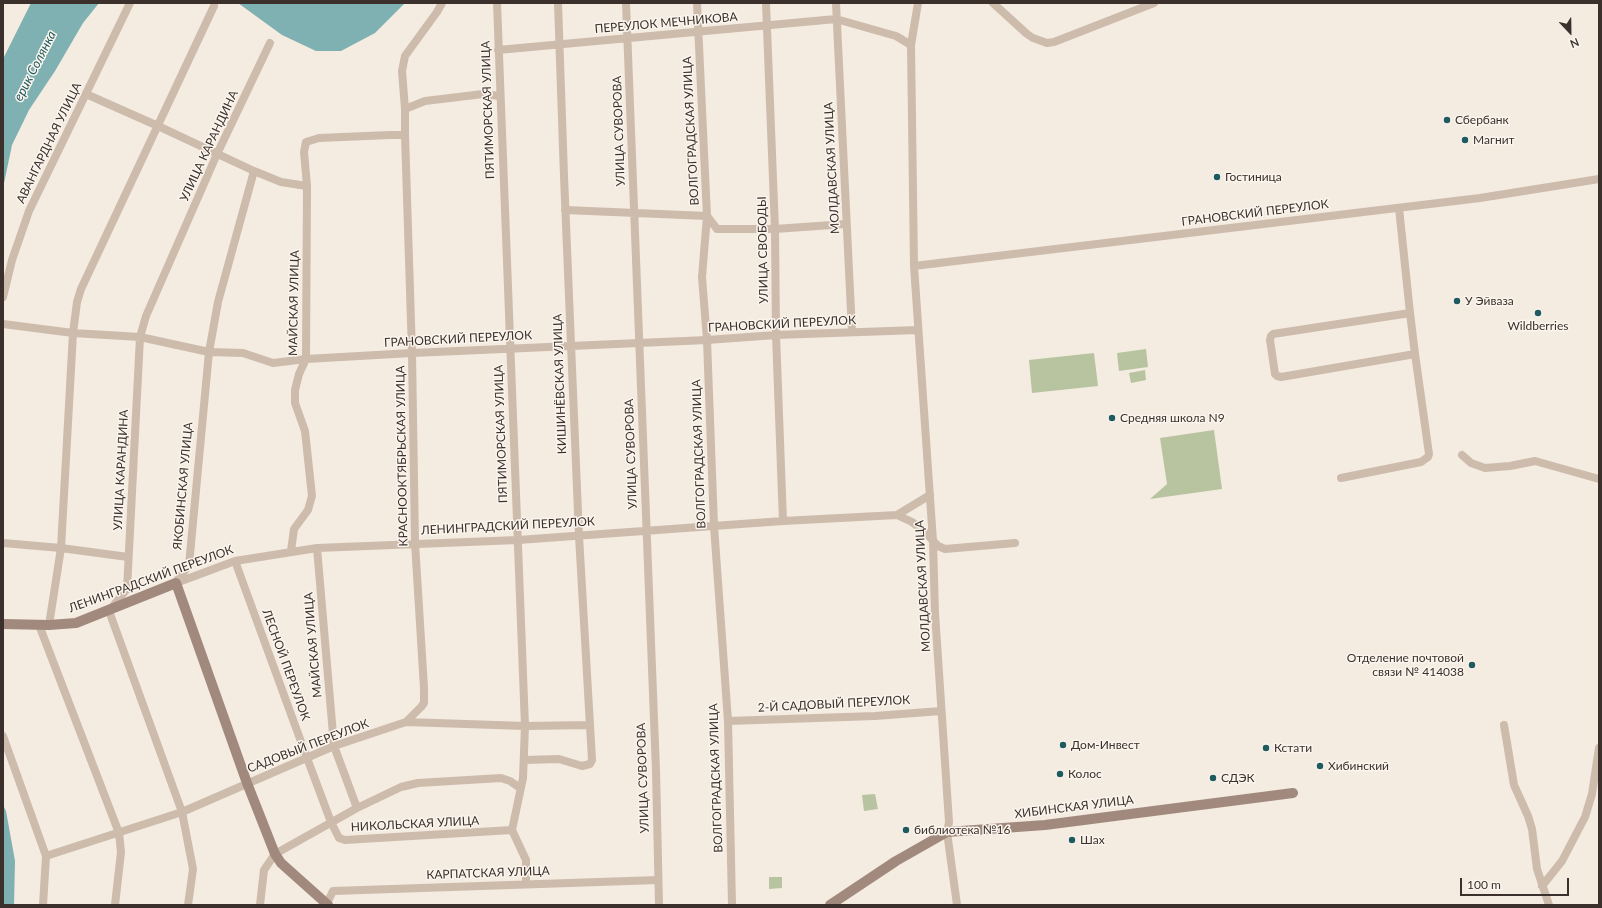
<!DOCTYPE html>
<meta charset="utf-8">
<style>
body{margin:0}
#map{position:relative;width:1602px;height:908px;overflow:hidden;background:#f4ebe1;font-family:Lato,sans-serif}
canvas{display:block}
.frame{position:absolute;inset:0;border:4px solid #3b302b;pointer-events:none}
.north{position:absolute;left:1550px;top:12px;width:40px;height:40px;-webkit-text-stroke:3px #fbf5ee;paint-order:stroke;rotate:158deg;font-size:11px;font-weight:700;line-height:16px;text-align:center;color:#3b302b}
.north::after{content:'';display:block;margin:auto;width:14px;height:18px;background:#3b302b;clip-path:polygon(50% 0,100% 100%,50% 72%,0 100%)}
.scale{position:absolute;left:1460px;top:878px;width:109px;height:18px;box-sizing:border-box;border:2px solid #3b302b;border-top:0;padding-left:5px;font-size:12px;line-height:14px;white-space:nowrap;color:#3b302b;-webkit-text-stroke:3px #fbf5ee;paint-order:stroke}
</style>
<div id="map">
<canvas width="1602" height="908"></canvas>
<div class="frame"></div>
<div class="north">N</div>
<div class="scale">100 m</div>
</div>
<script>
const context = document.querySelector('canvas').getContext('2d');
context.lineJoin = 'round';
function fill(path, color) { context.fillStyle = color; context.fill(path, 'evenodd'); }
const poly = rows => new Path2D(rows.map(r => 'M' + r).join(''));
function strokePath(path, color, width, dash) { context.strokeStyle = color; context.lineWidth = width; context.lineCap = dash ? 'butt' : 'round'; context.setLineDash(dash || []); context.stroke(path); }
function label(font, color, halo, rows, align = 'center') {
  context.font = font + ' Lato,sans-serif'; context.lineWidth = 3; context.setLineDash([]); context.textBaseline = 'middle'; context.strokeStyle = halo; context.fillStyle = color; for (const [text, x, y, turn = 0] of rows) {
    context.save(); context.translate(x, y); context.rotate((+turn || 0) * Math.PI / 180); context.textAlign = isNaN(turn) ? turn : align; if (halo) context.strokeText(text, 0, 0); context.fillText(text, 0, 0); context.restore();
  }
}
fill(poly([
 [1146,349,1148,367,1119,371,1117,353],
 [1094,353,1098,386,1032,393,1029,360],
 [1145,370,1146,380,1131,383,1129,373],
 [1214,430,1222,489,1150,499,1167,484,1160,438],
 [875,794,878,809,864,811,862,795],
 [769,877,782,877,782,888,769,889]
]), '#b8c4a0');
fill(poly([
 [31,3,99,3,83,23,55,71,29,110,12,145,3,188,3,59],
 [238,3,405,3,375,33,341,51,316,51,282,35],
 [3,805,6,811,15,861,14,905,3,905]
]), '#7fb0b2');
strokePath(poly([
 [497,3,525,726,523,778,512,830,526,860,526,884],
 [626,3,656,770,659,905],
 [697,3,707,216,702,277,707,340,714,526,728,721,732,905],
 [766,3,775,229,776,335,783,521],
 [836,3,852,332],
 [993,3,1027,34,1033,38,1047,43,1054,42,1154,3],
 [911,45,918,3],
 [498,50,836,19,896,36,911,45,914,266,933,541,935,613,949,822,947,832,957,905],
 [86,94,158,126,254,171,281,182,307,186],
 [405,109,425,101,483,94,500,96],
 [1399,208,1410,313],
 [565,210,707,216,717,229,775,229,846,224],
 [914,266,1480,198,1599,179],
 [3,297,12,260,29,211,130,3],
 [1410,313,1415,354,1281,377,1277,376,1275,374,1270,340,1271,336,1273,334,1410,313],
 [3,324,73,333,140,337,209,352,243,353,273,363,306,359,412,353,707,340,776,335,918,330],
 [1462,455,1471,463,1485,468,1510,466,1535,461,1599,479],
 [1341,478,1421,462,1428,457,1429,454,1415,354],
 [897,515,930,495],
 [3,543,61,548,128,557],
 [317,548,334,746,357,808],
 [291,551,294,529,308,510,312,496,305,431,295,403,295,390,299,374,306,359,307,186,304,152,306,142,319,138,390,135,405,135],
 [235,561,307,758,331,822,339,838,345,840,512,830],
 [176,582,189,565,209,352,218,302,254,171],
 [176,583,235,561,317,548,518,540,783,521,897,515,912,522,924,531,938,546,945,549,1015,543],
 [39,625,119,833,121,852,115,905],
 [49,625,61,548,73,333,77,302,81,289,214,6],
 [728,721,875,716,941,711],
 [406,722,421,707,424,703,424,688,415,543,412,353,405,135,405,109,402,71,405,56,437,12,442,3],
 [1504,725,1514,785,1528,816,1532,829,1537,869,1549,905],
 [3,736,46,856,43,905],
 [524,760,559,759,582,766,590,764,592,760,579,536,564,176,558,3],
 [46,856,182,812,334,746,406,722,525,726,590,725],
 [1542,886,1562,861,1585,817,1592,794,1599,748],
 [188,905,193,869,182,812,109,611,127,589,140,337,146,316,217,154,270,43],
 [260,905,264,870,275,854,357,808,401,787,418,783,501,778,510,781,520,788],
 [326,905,333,891,658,880]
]), '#cdbbac', 8);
strokePath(poly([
 [3,624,49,625,76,623,176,583,247,783,275,854,281,863,328,905],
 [830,905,896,861,947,832,1045,825,1293,793]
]), '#a18a7d', 10);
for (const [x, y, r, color] of [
 [1447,120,4,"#1f5a5e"],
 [1465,140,4,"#1f5a5e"],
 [1217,177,4,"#1f5a5e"],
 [1457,301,4,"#1f5a5e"],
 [1538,313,4,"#1f5a5e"],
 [1112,418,4,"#1f5a5e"],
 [1472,665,4,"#1f5a5e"],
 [1063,745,4,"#1f5a5e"],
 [1266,748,4,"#1f5a5e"],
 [1320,766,4,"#1f5a5e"],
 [1060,774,4,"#1f5a5e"],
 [1213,778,4,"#1f5a5e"],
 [906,830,4,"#1f5a5e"],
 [1072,840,4,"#1f5a5e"]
]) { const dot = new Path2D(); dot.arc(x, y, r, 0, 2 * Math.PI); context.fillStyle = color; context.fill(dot); strokePath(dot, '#fbf5ee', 1.5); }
label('12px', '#3b302b', '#fbf5ee', [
 ["ПЕРЕУЛОК МЕЧНИКОВА",666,23,-5],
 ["ПЯТИМОРСКАЯ УЛИЦА",488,110,-92],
 ["УЛИЦА СУВОРОВА",619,131,-92],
 ["ВОЛГОГРАДСКАЯ УЛИЦА",691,131,-93],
 ["АВАНГАРДНАЯ УЛИЦА",49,143,-64],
 ["УЛИЦА КАРАНДИНА",209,146,-65],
 ["МОЛДАВСКАЯ УЛИЦА",832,168,-93],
 ["ГРАНОВСКИЙ ПЕРЕУЛОК",1255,213,-7],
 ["УЛИЦА СВОБОДЫ",763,250,-91],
 ["МАЙСКАЯ УЛИЦА",294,303,-89],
 ["ГРАНОВСКИЙ ПЕРЕУЛОК",782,324,-3],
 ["ГРАНОВСКИЙ ПЕРЕУЛОК",458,339,-3],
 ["КИШИНЁВСКАЯ УЛИЦА",560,384,-92],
 ["ПЯТИМОРСКАЯ УЛИЦА",501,434,-92],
 ["УЛИЦА СУВОРОВА",631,454,-92],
 ["ВОЛГОГРАДСКАЯ УЛИЦА",699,454,-92],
 ["КРАСНООКТЯБРЬСКАЯ УЛИЦА",402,456,-91],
 ["УЛИЦА КАРАНДИНА",121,470,-87],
 ["ЯКОБИНСКАЯ УЛИЦА",183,486,-85],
 ["ЛЕНИНГРАДСКИЙ ПЕРЕУЛОК",508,526,-3],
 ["ЛЕНИНГРАДСКИЙ ПЕРЕУЛОК",151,579,-20],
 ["МОЛДАВСКАЯ УЛИЦА",923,586,-93],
 ["МАЙСКАЯ УЛИЦА",313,645,-95],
 ["ЛЕСНОЙ ПЕРЕУЛОК",286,665,70],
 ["2-Й САДОВЫЙ ПЕРЕУЛОК",834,704,-3],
 ["САДОВЫЙ ПЕРЕУЛОК",308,746,-21],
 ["УЛИЦА СУВОРОВА",643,778,-92],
 ["ВОЛГОГРАДСКАЯ УЛИЦА",716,778,-92],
 ["ХИБИНСКАЯ УЛИЦА",1074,807,-7],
 ["НИКОЛЬСКАЯ УЛИЦА",415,824,-3],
 ["КАРПАТСКАЯ УЛИЦА",488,873,-2]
]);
label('12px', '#3b302b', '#fbf5ee', [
 ["Сбербанк",1455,120],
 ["Магнит",1473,140],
 ["Гостиница",1225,177],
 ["У Эйваза",1465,301],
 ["Wildberries",1538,326,"center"],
 ["Средняя школа N9",1120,418],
 ["Отделение почтовой",1464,658,"right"],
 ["связи № 414038",1464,672,"right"],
 ["Дом-Инвест",1071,745],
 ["Кстати",1274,748],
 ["Хибинский",1328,766],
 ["Колос",1068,774],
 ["СДЭК",1221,778],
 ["библиотека №16",914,830],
 ["Шах",1080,840]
], 'left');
label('italic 13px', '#1f5a5e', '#fbf5ee', [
 ["ерик Солянка",35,66,-63]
]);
</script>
